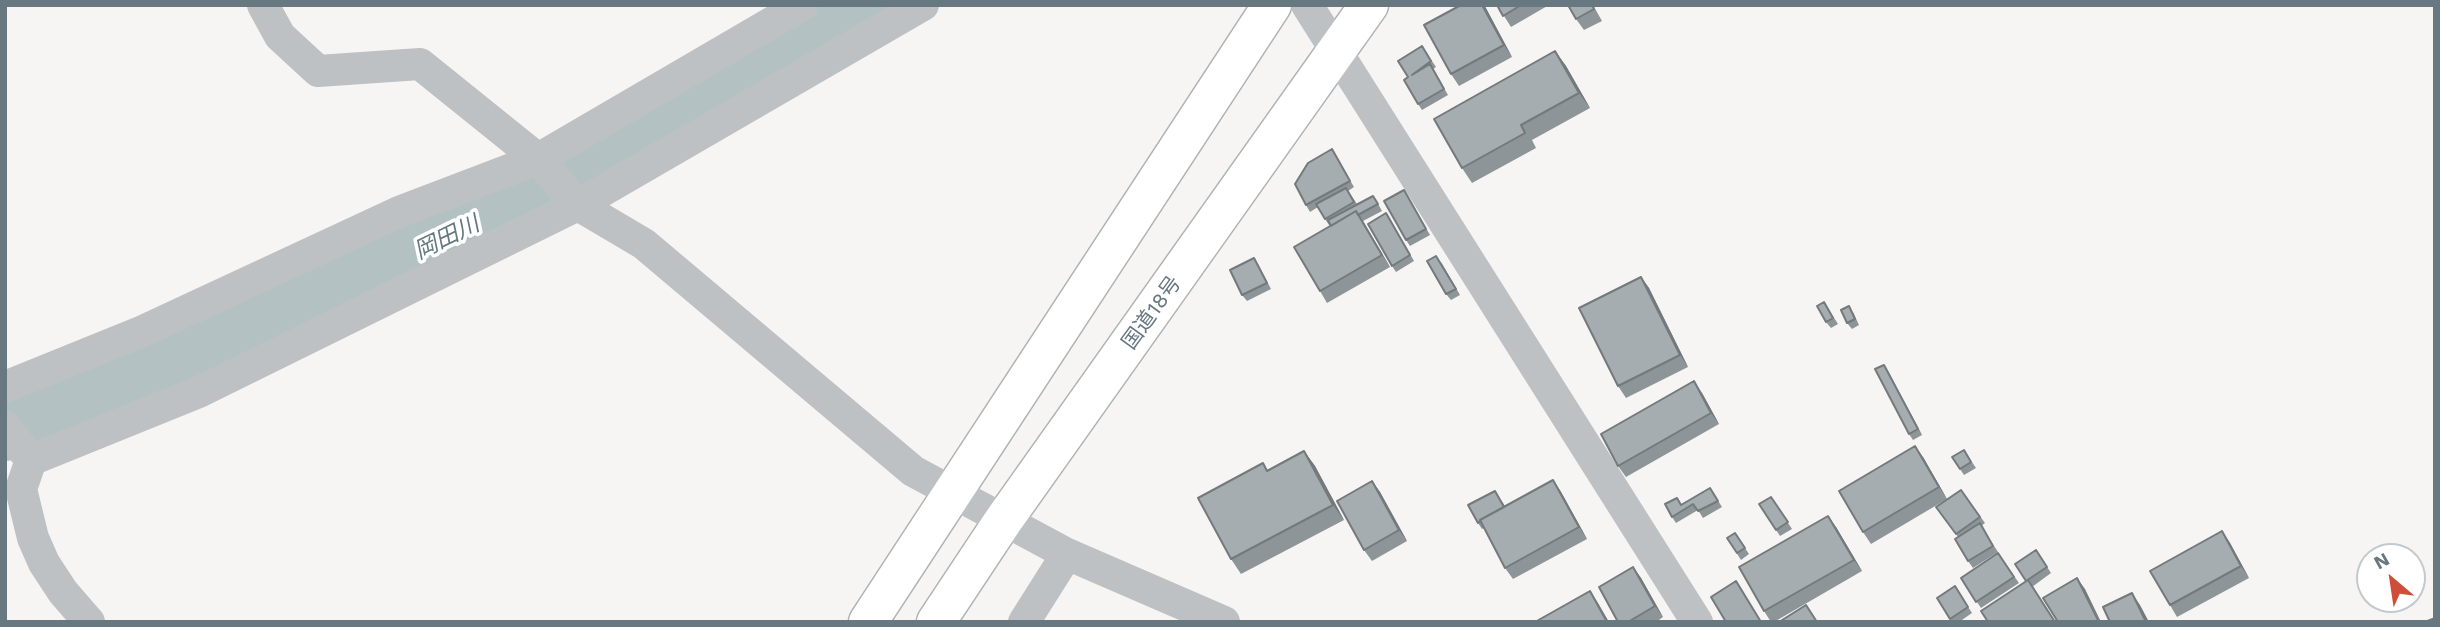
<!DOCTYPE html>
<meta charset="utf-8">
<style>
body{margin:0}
#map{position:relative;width:2440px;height:627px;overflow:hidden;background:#f6f5f3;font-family:"Work Sans",sans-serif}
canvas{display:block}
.frame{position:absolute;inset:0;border:7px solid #687881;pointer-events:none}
.north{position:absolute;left:2356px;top:543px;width:70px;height:70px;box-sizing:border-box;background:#fff;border:2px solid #c3c9cd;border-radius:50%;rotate:331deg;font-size:19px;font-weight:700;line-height:28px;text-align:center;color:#687881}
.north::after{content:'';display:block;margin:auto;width:24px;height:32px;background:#cf4e39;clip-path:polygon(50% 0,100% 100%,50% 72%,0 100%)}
</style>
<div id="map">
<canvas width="2440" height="627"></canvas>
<div class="frame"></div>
<div class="north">N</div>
</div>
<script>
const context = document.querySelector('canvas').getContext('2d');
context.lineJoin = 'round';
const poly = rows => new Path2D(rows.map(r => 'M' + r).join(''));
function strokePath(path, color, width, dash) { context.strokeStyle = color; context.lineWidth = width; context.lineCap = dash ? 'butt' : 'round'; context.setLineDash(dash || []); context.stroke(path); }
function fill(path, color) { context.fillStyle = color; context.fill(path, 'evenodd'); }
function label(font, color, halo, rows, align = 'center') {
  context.font = font + ' "Work Sans","Noto Sans JP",sans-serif'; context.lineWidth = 7; context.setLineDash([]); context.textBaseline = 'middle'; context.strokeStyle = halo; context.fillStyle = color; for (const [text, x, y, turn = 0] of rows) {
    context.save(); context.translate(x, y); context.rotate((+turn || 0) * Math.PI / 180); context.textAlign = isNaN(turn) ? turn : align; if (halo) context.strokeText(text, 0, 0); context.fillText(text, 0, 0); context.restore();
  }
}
strokePath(poly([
 [5,425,87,399,231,344,523,201,867,5]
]), '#b4c1c3', 72);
const trunk = poly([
 [868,622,1272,5],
 [936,622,1003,521,1369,5]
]);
strokePath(trunk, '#afb3b6', 41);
strokePath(poly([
 [263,5,280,36,318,71,420,64,538,159,578,205,644,244,913,471,1067,554,1224,622],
 [1307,5,1697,622],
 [5,387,143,331,399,212,538,159,802,5],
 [5,427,31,460,21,489,33,538,44,563,63,592,89,622],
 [31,460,199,392,578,205,923,5],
 [1024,622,1067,554]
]), '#bdc1c4', 32);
strokePath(trunk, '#fff', 38);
fill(poly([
 [1461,5,1484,5,1512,57,1459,86,1451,74],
 [1497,5,1549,5,1511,27],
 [1593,5,1602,21,1584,30,1576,19],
 [1422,46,1436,67,1433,69,1448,95,1422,110,1418,104,1408,77],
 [1555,51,1566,66,1590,108,1532,140,1536,148,1472,183,1462,168],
 [1332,149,1354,187,1348,191,1357,204,1377,202,1382,211,1363,221,1390,267,1327,303,1320,291,1331,226,1330,225,1329,225,1325,219,1318,207,1310,212,1306,205],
 [1408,197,1430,235,1410,246,1406,240],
 [1390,219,1414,261,1396,272,1392,266],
 [1441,262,1460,295,1451,300,1446,294],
 [1258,264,1271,289,1247,301,1242,295],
 [1641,277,1649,288,1688,367,1626,398,1618,386],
 [1824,302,1838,324,1831,328,1826,322],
 [1853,312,1859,325,1852,329,1847,323],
 [1884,365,1922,435,1913,440,1909,434],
 [1702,393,1719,424,1626,477,1618,466],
 [1964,450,1976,468,1964,475,1952,457],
 [1304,451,1315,466,1344,520,1241,574,1231,559,1268,471],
 [1923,457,1947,499,1871,544,1863,532],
 [1553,480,1561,492,1587,539,1513,579,1505,568,1484,528,1482,529,1478,523,1495,491,1505,506],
 [1372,481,1380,492,1407,541,1372,561,1364,550],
 [1710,488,1722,507,1703,518,1698,510,1676,523,1672,517,1682,505],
 [1961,490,1985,523,1981,526,1998,552,1973,568,1968,561,1958,537,1936,507],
 [1771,497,1792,529,1780,536,1759,504],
 [1836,527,1862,571,1774,622,1771,622,1764,611],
 [2222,531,2230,543,2249,578,2177,617,2170,605],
 [1735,533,1749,554,1741,560,1727,538],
 [2036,550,2051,573,2032,587,2026,581],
 [1998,553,2019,583,1981,608,1961,578],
 [1633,567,1641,578,1663,617,1656,622,1618,622],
 [1959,593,1972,613,1959,622,1952,622,1937,598]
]), '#8e9598');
fill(poly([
 [1482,5,1484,5,1486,8,1512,57,1504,45],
 [1555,51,1566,66,1590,108,1579,93],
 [1356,211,1364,223,1390,267,1382,255],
 [1641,277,1649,288,1688,367,1680,355],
 [1884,365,1888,371,1922,435,1918,429],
 [1694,381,1702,393,1719,424,1711,413],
 [1915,446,1923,457,1947,499,1939,487],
 [1304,451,1315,466,1344,520,1333,505],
 [1553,480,1561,492,1587,539,1579,527],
 [1372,481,1380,492,1407,541,1399,530],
 [1828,516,1836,527,1862,571,1854,560],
 [2222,531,2230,543,2249,578,2241,566],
 [1633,567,1641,578,1663,617,1655,606],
 [2077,578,2085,589,2101,622,2100,622],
 [1590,591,1598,603,1609,622,1607,622],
 [2132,593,2140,605,2149,622,2146,622]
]), '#74797c');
const building = poly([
 [1461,5,1482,5,1504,45,1451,74,1424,25,1461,5],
 [1497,5,1521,5,1503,16,1497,5],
 [1568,5,1592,5,1594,9,1576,19,1568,5],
 [1422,46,1431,61,1412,75,1430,64,1444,89,1418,104,1404,80,1408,77,1398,61,1422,46],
 [1555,51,1579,93,1521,125,1525,133,1462,168,1434,119,1555,51],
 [1332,149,1350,181,1306,205,1295,184,1308,163,1332,149],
 [1346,188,1354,202,1325,219,1316,204,1346,188],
 [1404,190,1426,229,1406,240,1384,201,1404,190],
 [1373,196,1378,204,1358,215,1356,211,1331,226,1328,220,1373,196],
 [1356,211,1382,255,1320,291,1294,247,1356,211],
 [1386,213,1410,255,1392,266,1368,224,1386,213],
 [1436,256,1456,289,1446,294,1427,261,1436,256],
 [1254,258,1267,283,1242,295,1230,270,1254,258],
 [1641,277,1680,355,1618,386,1579,308,1641,277],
 [1824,302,1833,318,1826,322,1817,306,1824,302],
 [1849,306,1855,319,1847,323,1841,310,1849,306],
 [1884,365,1918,429,1909,434,1875,369,1884,365],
 [1694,381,1711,413,1618,466,1601,434,1694,381],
 [1915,446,1939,487,1863,532,1839,491,1915,446],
 [1964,450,1971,462,1960,469,1952,457,1964,450],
 [1304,451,1333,505,1231,559,1198,498,1263,463,1267,471,1304,451],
 [1553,480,1579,527,1505,568,1480,520,1553,480],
 [1372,481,1399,530,1364,550,1337,501,1372,481],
 [1710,488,1718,501,1698,511,1693,504,1672,517,1665,504,1677,498,1681,505,1710,488],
 [1961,490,1980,517,1956,534,1936,507,1961,490],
 [1495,491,1504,507,1480,520,1480,521,1478,523,1468,505,1495,491],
 [1771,497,1788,522,1776,530,1759,504,1771,497],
 [1828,516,1854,560,1764,611,1739,567,1828,516],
 [1980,523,1993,546,1968,561,1955,539,1980,523],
 [2222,531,2241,566,2170,605,2150,571,2222,531],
 [1735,533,1745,548,1737,553,1727,538,1735,533],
 [2036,550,2047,567,2026,581,2015,564,2036,550],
 [1998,553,2014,577,1976,602,1961,578,1998,553],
 [1633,567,1655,606,1628,622,1618,622,1599,587,1633,567],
 [2077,578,2098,620,2095,622,2058,622,2043,598,2077,578],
 [2028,580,2055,622,1988,622,1981,611,2028,580],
 [1736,581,1761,622,1726,622,1711,597,1736,581],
 [1955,586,1968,607,1950,619,1937,598,1955,586],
 [1590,591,1607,622,1535,622,1590,591],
 [2132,593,2146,622,2110,622,2103,607,2132,593],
 [1806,605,1817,622,1779,622,1806,605],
 [2435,618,2435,622,2425,622,2435,618]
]);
fill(building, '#a5adb1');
strokePath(building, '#74797c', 2);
label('21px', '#687881', '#fff', [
 ["国道18号",1152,313,-54]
]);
label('italic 23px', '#64797d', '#fff', [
 ["岡田川",447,238,-26]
]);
</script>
